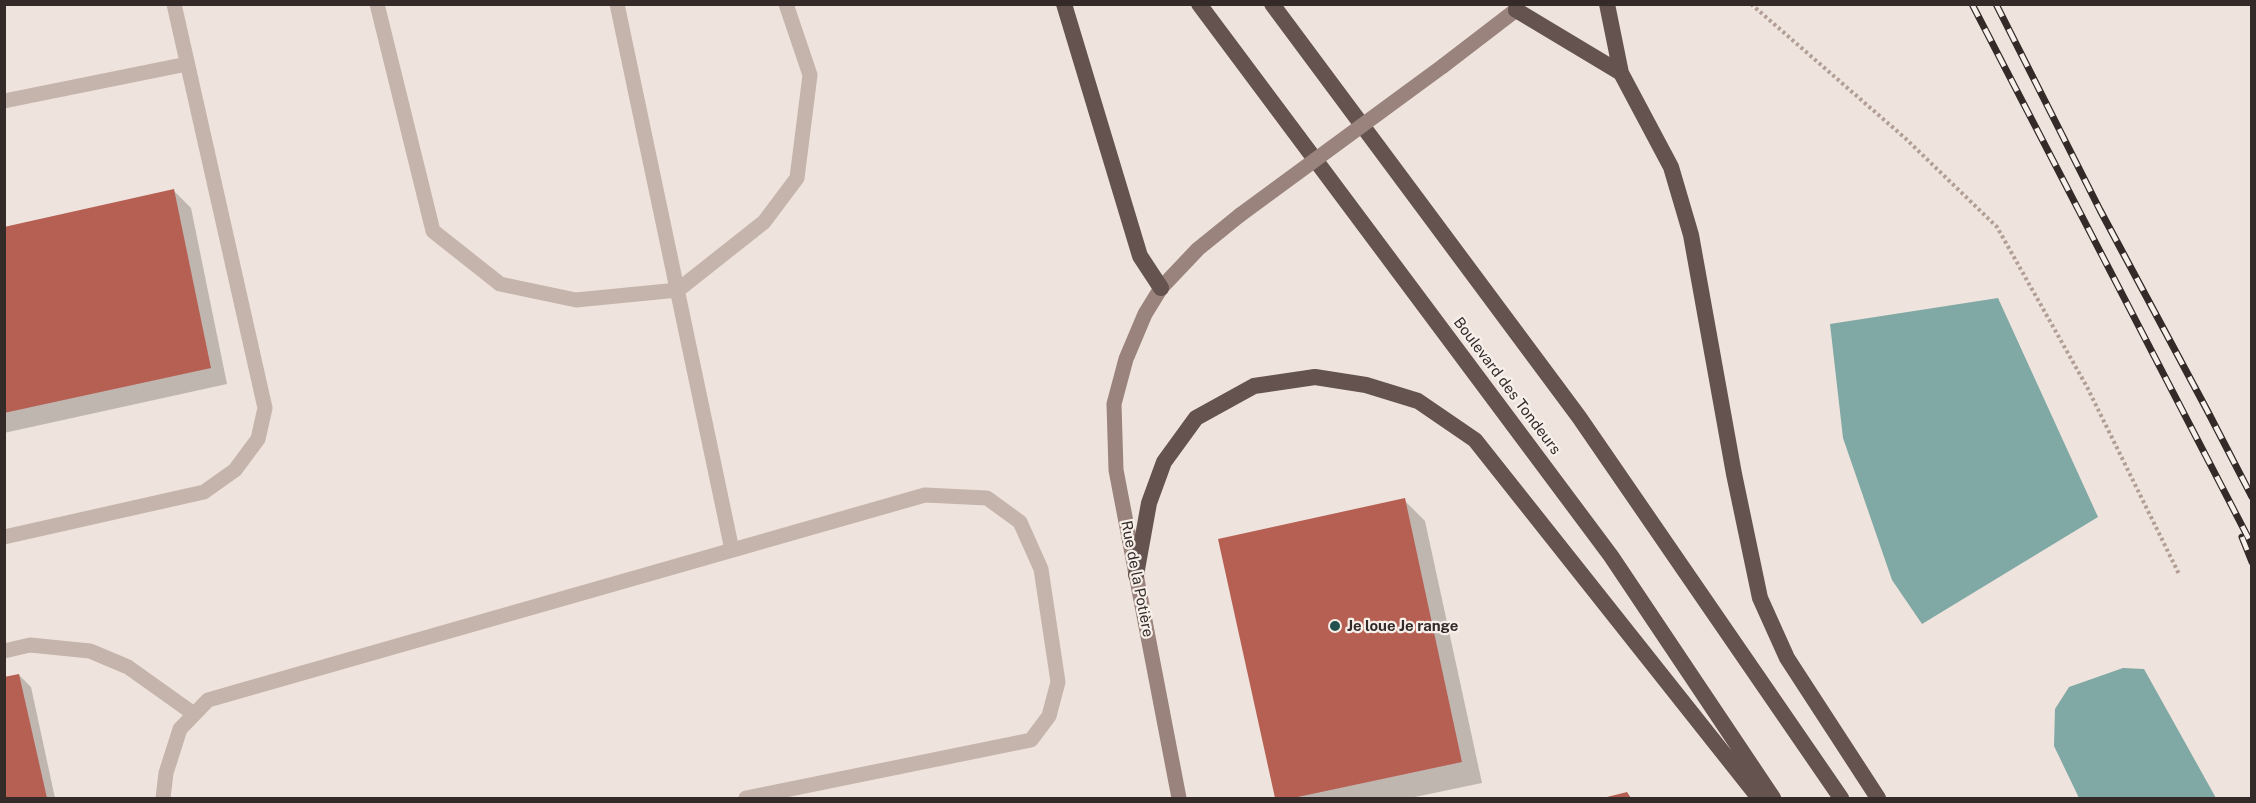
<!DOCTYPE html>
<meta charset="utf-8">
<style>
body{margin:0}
#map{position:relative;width:2256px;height:803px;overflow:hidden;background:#efe4dd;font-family:"Public Sans",sans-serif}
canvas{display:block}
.frame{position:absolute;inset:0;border:6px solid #342b29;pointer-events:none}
</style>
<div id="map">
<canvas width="2256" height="803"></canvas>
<div class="frame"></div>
</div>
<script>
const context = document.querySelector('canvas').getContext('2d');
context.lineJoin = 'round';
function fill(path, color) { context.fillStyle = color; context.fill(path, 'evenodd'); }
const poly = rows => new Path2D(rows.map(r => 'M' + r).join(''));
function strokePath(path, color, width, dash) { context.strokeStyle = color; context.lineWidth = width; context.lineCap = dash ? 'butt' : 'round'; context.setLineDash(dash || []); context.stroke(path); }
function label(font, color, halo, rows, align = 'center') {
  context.font = font + ' "Public Sans",sans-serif'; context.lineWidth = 4.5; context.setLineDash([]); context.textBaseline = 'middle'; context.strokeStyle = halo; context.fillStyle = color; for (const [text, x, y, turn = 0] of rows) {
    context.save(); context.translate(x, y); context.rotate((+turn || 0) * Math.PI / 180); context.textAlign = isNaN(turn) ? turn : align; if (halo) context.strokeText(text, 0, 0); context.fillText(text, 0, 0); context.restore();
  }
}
fill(poly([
 [1998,298,2098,517,1922,624,1892,580,1843,438,1830,324],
 [2123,668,2144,669,2216,798,2079,798,2054,746,2055,709,2069,687]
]), '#80a8a5');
fill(poly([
 [174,191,191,208,227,384,4,433,4,229],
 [1404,500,1425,521,1482,783,1410,798,1277,798,1220,540],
 [19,675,31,687,55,798,4,798,4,679]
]), '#0003');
fill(poly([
 [174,189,211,368,4,413,4,227],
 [1405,498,1462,762,1293,798,1275,798,1218,539],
 [19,674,47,798,4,798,4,677],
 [1627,792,1631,798,1603,798]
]), '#b66054');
strokePath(poly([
 [1751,4,1905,138,1997,227,2087,387,2179,574]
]), '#b19e95', 4, [3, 3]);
strokePath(poly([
 [377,4,433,231,500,284,576,300,678,290,764,222,797,178,810,75,786,4],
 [617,4,732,550],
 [4,101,187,64],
 [4,537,204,492,235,470,258,439,265,408,174,4],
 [4,651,30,645,90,651,128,667,194,714],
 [163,798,166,773,180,729,208,700,925,495,987,498,1020,522,1041,569,1058,682,1049,716,1031,740,746,798]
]), '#c5b4ab', 15);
strokePath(poly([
 [1443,66,1516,10],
 [1179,798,1116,470,1114,404,1126,359,1145,314,1161,288,1198,249,1240,215]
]), '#99837c', 15);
strokePath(poly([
 [1064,4,1140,256,1161,288],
 [1199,4,1611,556,1773,798],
 [1272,4,1579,417,1841,798],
 [1517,4,1516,10,1621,73],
 [1607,4,1621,73,1671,167,1691,235,1734,474,1760,598,1787,658,1878,798],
 [1136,575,1149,503,1164,462,1196,418,1254,386,1315,377,1366,385,1418,401,1475,440,1759,798]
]), '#64534e', 16);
const rail = poly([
 [1972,4,2252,545],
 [1996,4,2100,210,2207,410,2252,497],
 [2242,537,2252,562]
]);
strokePath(rail, '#342b29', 7);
strokePath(rail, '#f7efe9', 4.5, [14]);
strokePath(poly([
 [1240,215,1443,66]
]), '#99837c', 15);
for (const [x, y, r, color] of [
 [1335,626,6,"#24504e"]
]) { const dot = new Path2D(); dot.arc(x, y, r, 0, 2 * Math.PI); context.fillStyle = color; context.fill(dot); strokePath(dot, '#f7efe9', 2); }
label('15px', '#342b29', '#f7efe9', [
 ["Boulevard des Tondeurs",1507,386,53],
 ["Rue de la Potière",1137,579,79]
]);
label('bold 15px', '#342b29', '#f7efe9', [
 ["Je loue Je range",1347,626]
], 'left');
</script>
